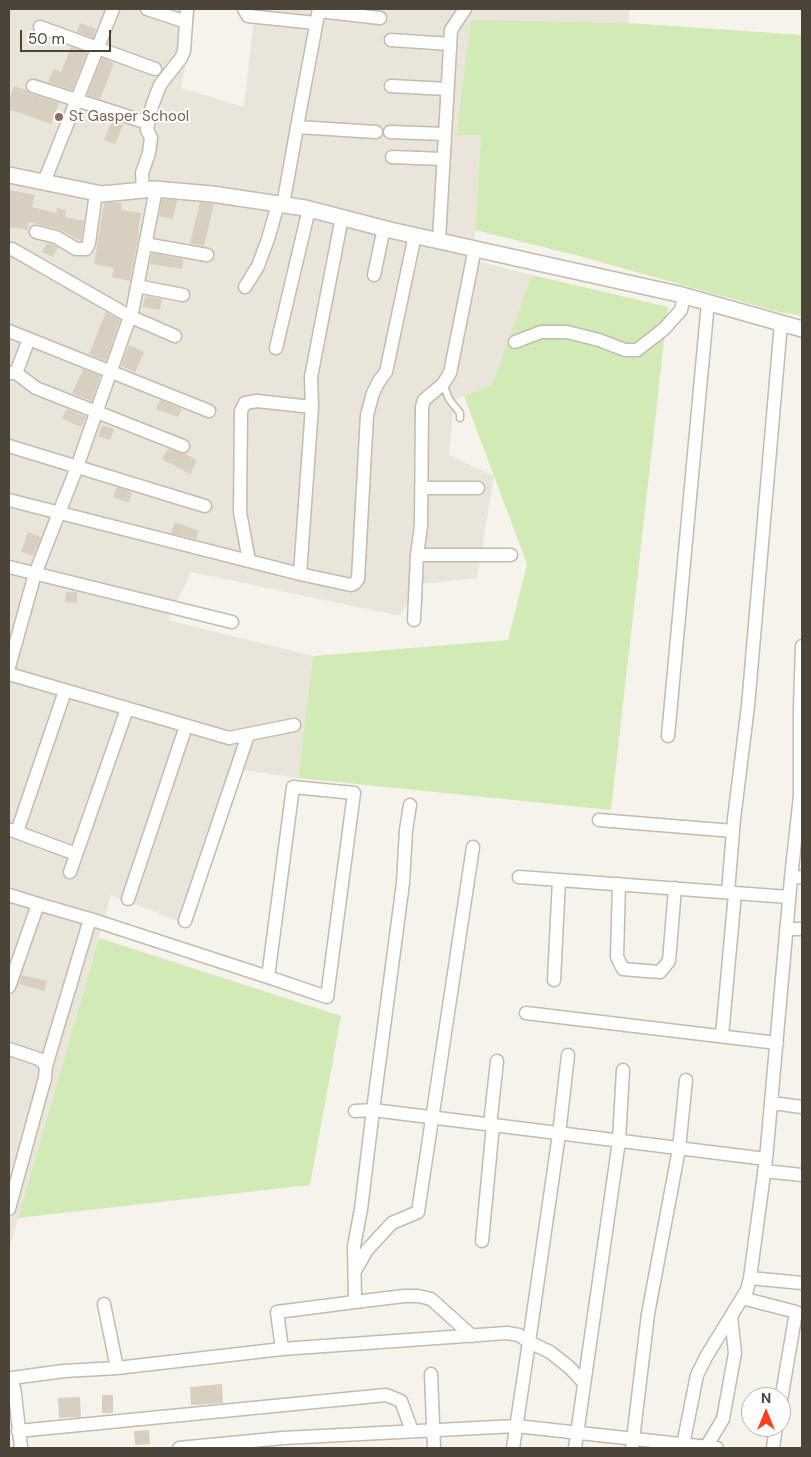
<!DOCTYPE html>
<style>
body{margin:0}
#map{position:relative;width:811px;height:1457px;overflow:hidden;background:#f6f3ec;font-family:"DM Sans",sans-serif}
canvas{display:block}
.frame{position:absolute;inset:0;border:10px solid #4b4439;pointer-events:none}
.north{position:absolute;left:741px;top:1387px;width:50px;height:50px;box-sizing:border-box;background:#fff;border:1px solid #b7b4b0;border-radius:50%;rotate:0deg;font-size:14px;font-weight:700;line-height:20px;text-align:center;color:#4b4439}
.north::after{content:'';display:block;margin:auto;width:18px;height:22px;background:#fc3f1d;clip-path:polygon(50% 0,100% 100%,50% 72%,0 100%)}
.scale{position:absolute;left:20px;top:30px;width:91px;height:22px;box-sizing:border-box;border:2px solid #4b4439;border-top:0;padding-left:6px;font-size:15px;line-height:18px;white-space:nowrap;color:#4b4439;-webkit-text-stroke:4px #fff;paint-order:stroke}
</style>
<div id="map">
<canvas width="811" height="1457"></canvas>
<div class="frame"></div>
<div class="north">N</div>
<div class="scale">50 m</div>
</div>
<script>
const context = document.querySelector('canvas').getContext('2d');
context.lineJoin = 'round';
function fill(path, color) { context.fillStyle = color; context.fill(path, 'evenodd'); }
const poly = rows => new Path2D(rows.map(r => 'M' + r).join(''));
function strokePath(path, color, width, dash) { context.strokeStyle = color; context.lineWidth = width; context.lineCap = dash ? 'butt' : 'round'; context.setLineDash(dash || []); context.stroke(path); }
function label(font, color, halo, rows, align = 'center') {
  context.font = font + ' "DM Sans",sans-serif'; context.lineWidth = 4; context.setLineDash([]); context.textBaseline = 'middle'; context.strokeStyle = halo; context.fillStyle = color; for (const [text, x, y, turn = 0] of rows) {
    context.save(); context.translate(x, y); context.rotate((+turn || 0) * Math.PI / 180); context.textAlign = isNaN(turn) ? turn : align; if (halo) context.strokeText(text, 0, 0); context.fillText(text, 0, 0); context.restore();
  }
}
fill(poly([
 [9,9,196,9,181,88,244,107,255,9,629,9,629,23,471,21,456,135,481,135,473,260,532,275,492,385,454,400,449,455,494,476,477,578,420,584,400,616,191,572,168,620,313,656,298,778,244,770,191,926,111,895,9,1250]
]), '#eae5da');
fill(poly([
 [471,20,629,23,802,35,802,316,779,312,579,256,475,230,481,135,456,135],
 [532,275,668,307,611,810,298,778,313,656,508,640,527,564,464,396,492,385],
 [99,938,341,1016,310,1185,18,1218]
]), '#d2eab5');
fill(poly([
 [80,23,96,29,93,38,77,32],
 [71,47,87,53,72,90,48,82,54,69,61,72],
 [102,58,114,63,100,99,87,95],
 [14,86,26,90,31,94,59,103,51,124,9,109,9,101],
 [112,121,123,125,115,144,104,140],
 [9,190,35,195,32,207,56,213,57,208,66,210,65,217,84,221,81,241,58,229,29,222,28,230,9,227],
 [162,199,177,200,173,219,159,216],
 [113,202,122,204,121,210,141,213,138,232,139,232,130,281,112,277,114,268,94,264,104,203],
 [200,202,214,204,204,246,190,243],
 [47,243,58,247,53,257,42,252],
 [152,253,183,259,182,269,150,264],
 [145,296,162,299,160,310,143,307],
 [106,312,120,320,106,361,89,354],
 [129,345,144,352,135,372,121,366],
 [83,369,100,376,92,401,72,393],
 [160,400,182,409,178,417,156,409],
 [67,409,86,417,81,427,62,418],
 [102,425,114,429,110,440,98,436],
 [168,449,185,454,197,460,190,474,162,459],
 [117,487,132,492,129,503,113,497],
 [175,522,199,531,196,539,171,533],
 [28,532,41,537,33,556,21,552],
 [66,592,77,592,77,603,65,602],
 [22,975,47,981,44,991,19,984],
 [222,1384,223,1403,191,1405,190,1387],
 [102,1395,113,1395,113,1413,102,1413],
 [80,1397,81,1417,59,1418,58,1398],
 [149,1430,150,1444,135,1445,134,1431]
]), '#d8cfc1');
const service = poly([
 [443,384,449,399,460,413,460,418]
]);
const minor = poly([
 [147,9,186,22],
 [244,9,248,16,316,23],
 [319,11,380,18],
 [40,27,155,69],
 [391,40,450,44],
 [33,86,148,123],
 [391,86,447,89],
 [297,127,319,9],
 [390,132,444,134],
 [392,157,443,159],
 [44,182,113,9],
 [143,190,142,173,149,153,151,138,147,130,152,106,160,85,181,58,184,51,187,9],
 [283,205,297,127,376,132],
 [36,232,56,237,76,249,86,249,89,243,96,193],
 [439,240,451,30,465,9],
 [145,244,207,255],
 [12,249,129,316,175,336],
 [374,275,384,228],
 [137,286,183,295],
 [245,287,258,266,268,239,278,204],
 [9,331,209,411],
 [515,342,541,332,567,332,599,340,625,350,637,350,664,329,681,310,684,296],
 [276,348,309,209],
 [9,373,16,373,36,388,183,446],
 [16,373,29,339],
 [9,446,205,506],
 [421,488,478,488],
 [9,500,300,574,351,585,355,583,358,579,367,415,373,393,379,381,386,372,415,235],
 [417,555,421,526,422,407,424,400,443,384,450,373,475,248],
 [249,561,240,512,241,411,245,403,257,401,312,407],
 [9,567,232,622],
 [300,574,312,407,311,377,342,217],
 [414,620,417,555,511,555],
 [9,667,35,574,77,467,133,308,156,189],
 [9,674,229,738,294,725],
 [668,736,708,302],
 [599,820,733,831],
 [11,830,76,854],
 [17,832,65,691],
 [70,872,127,709],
 [519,877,789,897],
 [791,878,800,796,800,708,802,646],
 [619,884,617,957,623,969,634,970,660,972,669,961,675,888],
 [728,892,734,819,748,706,781,323],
 [9,895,38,904,9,987],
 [128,899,186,726],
 [38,904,90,919,268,977,327,997,354,793,293,787,268,977],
 [185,921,248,735],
 [786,929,802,929],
 [554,980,559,880],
 [526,1013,777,1043],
 [722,1036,735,893],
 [9,1049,39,1059,46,1066,45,1078,9,1209],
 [568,1055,559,1134,529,1342,550,1352,569,1367,584,1383],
 [46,1066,90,919],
 [772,1103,802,1107],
 [355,1111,373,1110,403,883,406,830,410,805],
 [490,1125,497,1061],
 [764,1171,802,1175],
 [482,1241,493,1125],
 [355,1271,367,1250,392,1223,418,1212,473,847],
 [750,1278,802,1283],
 [742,1298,796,1312,781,1400],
 [355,1302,404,1296,418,1296,431,1299,472,1336],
 [104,1304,117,1368],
 [282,1349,277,1312,355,1302,354,1246,361,1209,373,1110,766,1159,791,878,802,877],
 [431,1374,434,1448],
 [18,1431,386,1395,401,1401,412,1431],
 [683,1445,697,1375,706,1357,747,1290,750,1278,766,1159],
 [706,1447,723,1419,735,1353,731,1317],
 [21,1448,15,1394,12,1378,64,1371,117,1368,282,1349,507,1333,519,1335,529,1342,513,1448],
 [179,1448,283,1438,516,1426,717,1448],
 [575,1448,619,1141,623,1070],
 [632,1448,648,1314,679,1149,686,1080],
 [773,1448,776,1427]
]);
const tertiary = poly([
 [9,175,102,194,154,189,212,194,305,208,390,230,678,294,802,329]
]);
strokePath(service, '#c2bbae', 9);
strokePath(minor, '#c2bbae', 15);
strokePath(tertiary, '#c2bbae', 18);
strokePath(service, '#fff', 6);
strokePath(minor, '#fff', 12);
strokePath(tertiary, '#fff', 15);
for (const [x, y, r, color] of [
 [59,117,5,"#8d6e63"]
]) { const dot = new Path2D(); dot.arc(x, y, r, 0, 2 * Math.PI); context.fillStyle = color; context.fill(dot); strokePath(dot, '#fff', 2); }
label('15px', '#785e54', '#fff', [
 ["St Gasper School",69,117]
], 'left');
</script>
